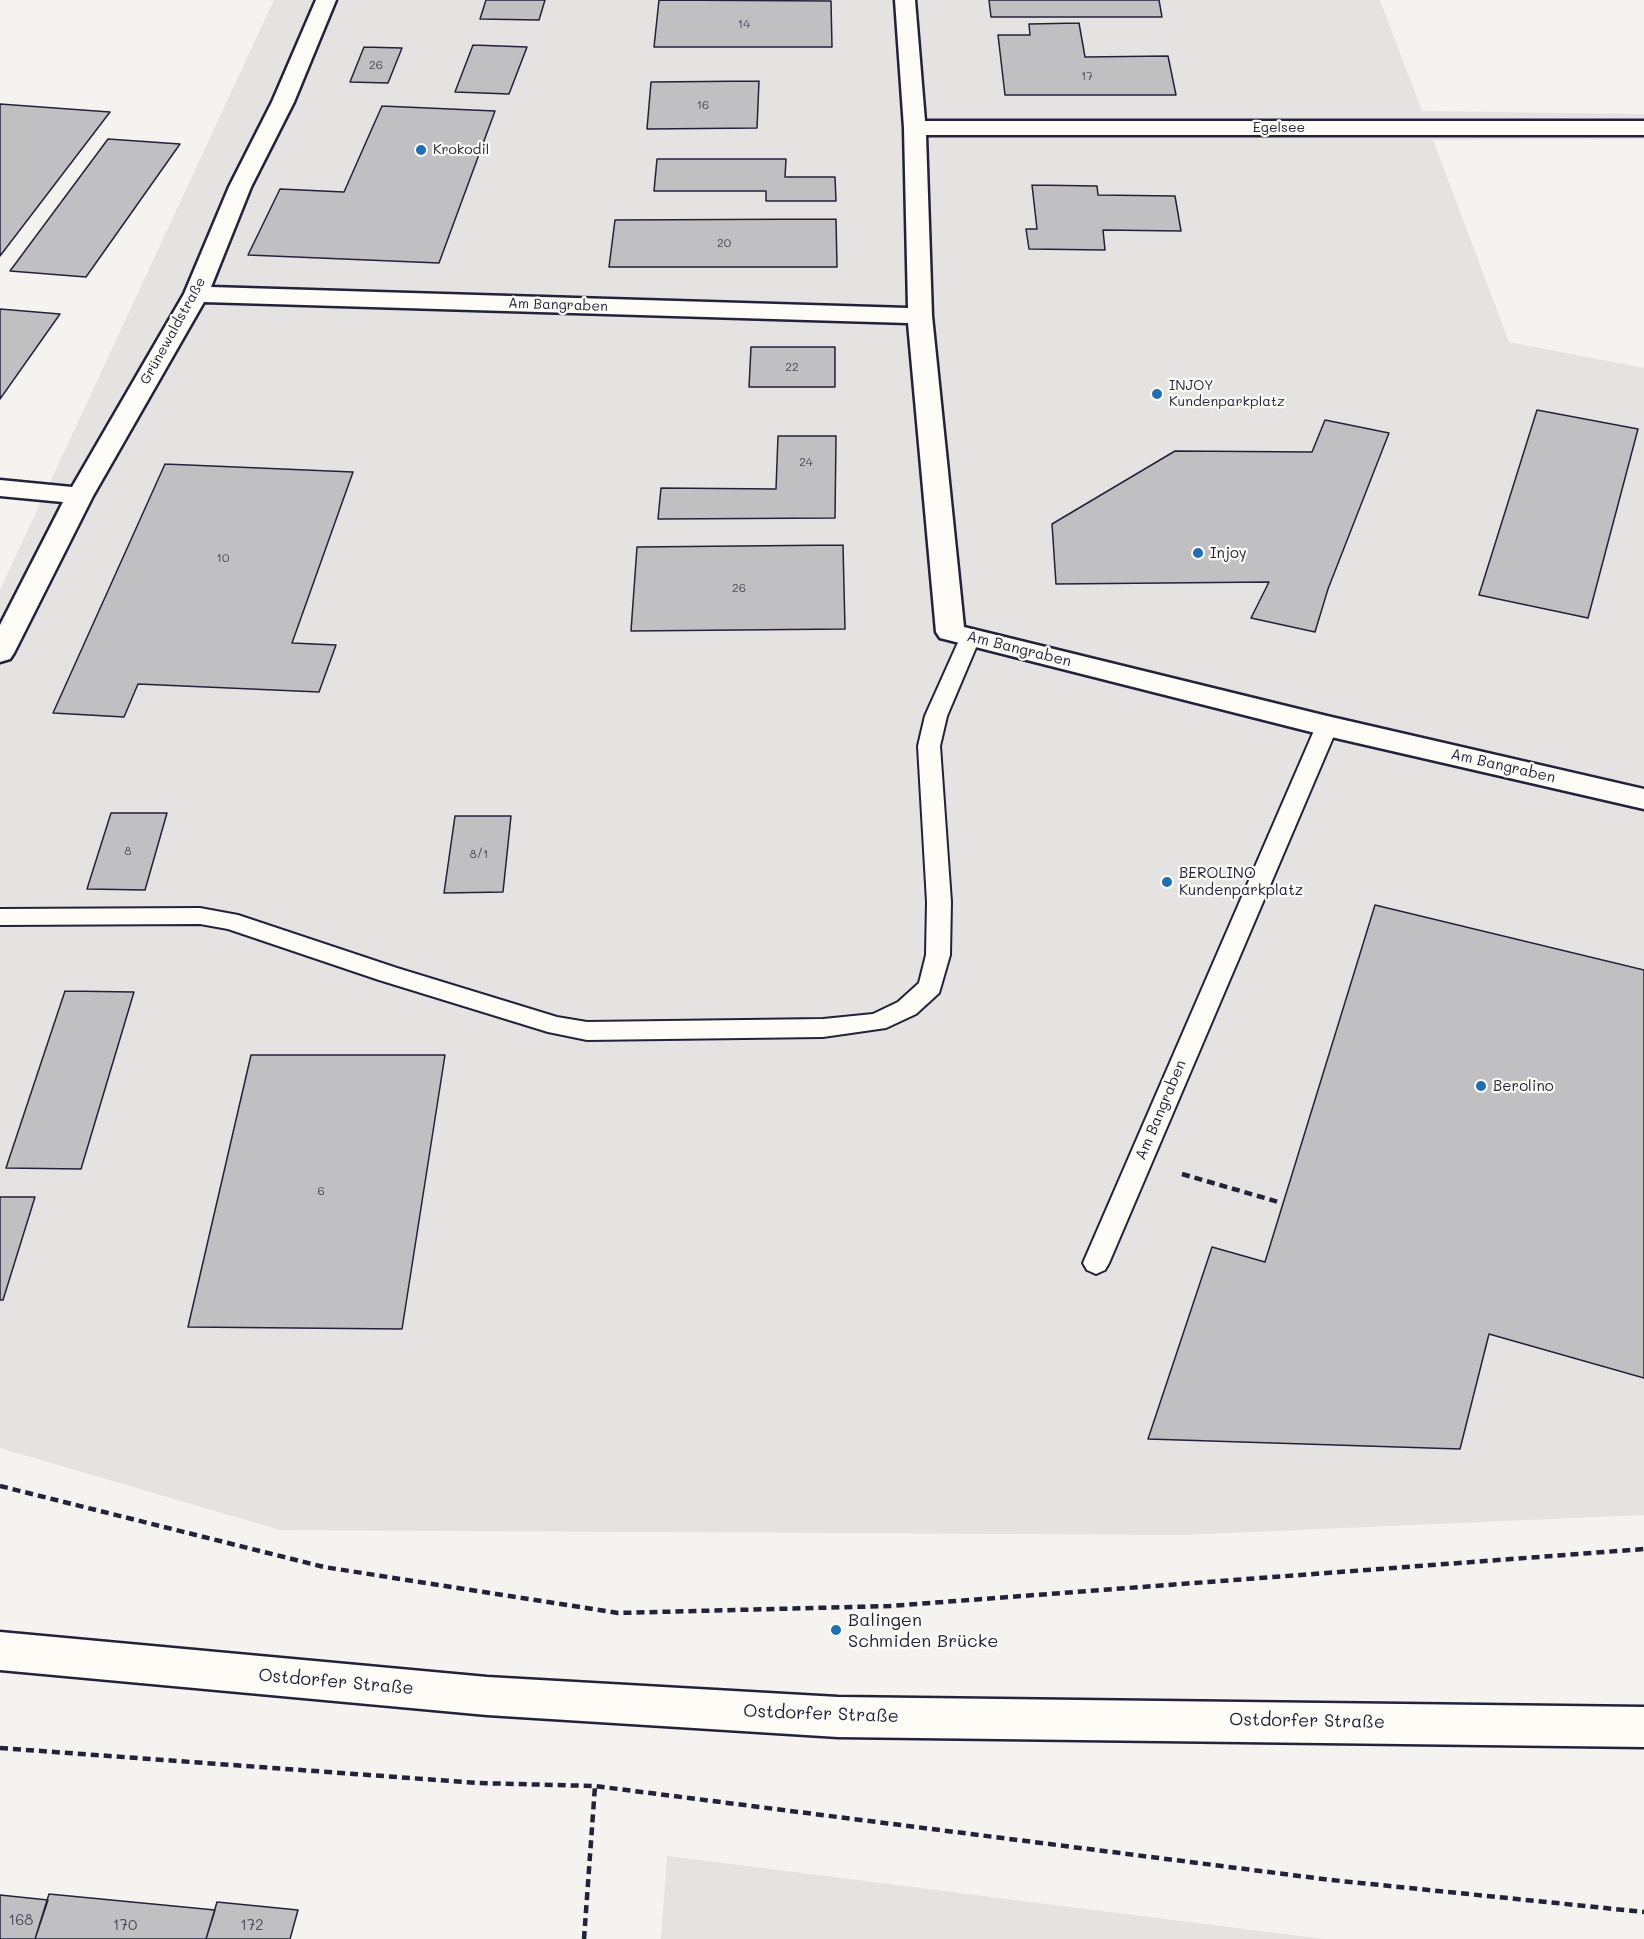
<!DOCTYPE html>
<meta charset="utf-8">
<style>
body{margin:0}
canvas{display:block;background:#f4f3ef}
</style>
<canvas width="1644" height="1939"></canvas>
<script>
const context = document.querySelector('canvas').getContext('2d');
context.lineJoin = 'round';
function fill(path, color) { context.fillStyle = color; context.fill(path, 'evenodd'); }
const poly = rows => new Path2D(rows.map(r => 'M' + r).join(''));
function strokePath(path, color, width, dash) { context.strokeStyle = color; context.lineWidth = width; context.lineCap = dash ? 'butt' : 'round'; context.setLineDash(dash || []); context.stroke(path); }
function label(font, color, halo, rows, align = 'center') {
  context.font = font + ' Mali,sans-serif'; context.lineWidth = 4.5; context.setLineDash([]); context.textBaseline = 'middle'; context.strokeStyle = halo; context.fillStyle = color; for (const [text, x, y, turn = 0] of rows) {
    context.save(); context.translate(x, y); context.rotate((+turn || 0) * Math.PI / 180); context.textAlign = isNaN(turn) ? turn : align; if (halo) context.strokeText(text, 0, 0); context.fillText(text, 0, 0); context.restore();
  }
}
fill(poly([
 [274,0,1380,0,1422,111,1644,114,1644,139,1433,140,1509,342,1644,368,1644,1515,1184,1535,280,1530,0,1448,0,590],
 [667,1856,1316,1938,1327,1939,661,1939]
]), '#e4e3e2');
const building = poly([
 [486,0,545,0,539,20,480,19,486,0],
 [659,0,831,1,832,47,654,47,659,0],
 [989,0,1159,0,1162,17,991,17,989,0],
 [1079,23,1085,57,1168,56,1176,95,1005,95,998,35,1030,35,1029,24,1079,23],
 [473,45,527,47,509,94,455,92,473,45],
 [364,47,402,48,388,83,350,82,364,47],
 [759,81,757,128,647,129,651,82,759,81],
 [0,104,110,112,0,256,0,104],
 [382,106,495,111,439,263,248,255,280,189,344,192,382,106],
 [108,139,180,144,86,277,10,271,108,139],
 [657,159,786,159,785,177,835,177,836,201,766,201,766,191,654,191,657,159],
 [1032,185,1097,186,1098,195,1175,196,1181,231,1103,230,1105,250,1029,249,1026,229,1037,229,1032,185],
 [836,219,837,267,609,267,615,220,836,219],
 [0,309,60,314,0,399,0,309],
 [751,347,835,347,835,387,749,387,751,347],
 [1537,410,1638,429,1588,618,1479,595,1537,410],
 [1325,420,1389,433,1328,589,1315,632,1251,618,1269,582,1056,584,1052,524,1175,451,1312,452,1325,420],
 [778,436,836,436,835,518,658,519,661,488,776,489,778,436],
 [165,464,353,472,292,643,336,645,319,692,138,684,124,717,53,713,165,464],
 [843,545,845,629,631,631,637,547,843,545],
 [111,813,167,813,145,890,87,889,111,813],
 [455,816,511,816,503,892,444,893,455,816],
 [1375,905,1644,970,1644,1378,1489,1334,1460,1449,1148,1439,1212,1247,1265,1262,1375,905],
 [65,991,134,992,81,1169,6,1168,65,991],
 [251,1055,445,1055,402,1329,188,1327,251,1055],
 [0,1197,35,1197,3,1300,0,1300,0,1197],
 [49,1894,215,1910,206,1939,35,1939,49,1894],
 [0,1895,48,1900,35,1939,0,1939,0,1895],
 [217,1902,298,1910,290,1939,206,1939,217,1902]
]);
fill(building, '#c0bfc2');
strokePath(building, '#22223b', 1.5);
const service = poly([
 [970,632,977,633,980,638,947,716,940,746,951,902,950,955,939,993,916,1014,886,1028,823,1037,587,1040,548,1032,379,980,228,929,200,924,0,925,0,909,200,908,238,915,397,968,557,1017,587,1022,823,1019,873,1014,898,1002,919,983,926,955,927,902,918,746,925,716,960,638,963,633,970,632],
 [1327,719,1335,721,1338,726,1109,1263,1105,1270,1096,1274,1087,1270,1083,1263,1316,726,1319,721,1327,719]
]);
const minor = poly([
 [316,0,336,0,294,102,251,187,211,287,908,308,904,128,895,0,915,0,925,121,1644,121,1644,135,926,135,932,316,964,627,1327,716,1644,789,1644,809,1327,736,940,638,936,632,908,323,204,302,93,496,14,653,10,659,0,662,0,625,63,502,0,496,0,480,72,487,184,294,229,187,272,102,316,0]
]);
const secondary = poly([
 [0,1632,487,1677,838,1697,1644,1707,1644,1747,838,1737,487,1715,0,1670,0,1632]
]);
strokePath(service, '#22223b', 4);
strokePath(minor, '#22223b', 5);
strokePath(secondary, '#22223b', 5);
strokePath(poly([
 [1182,1174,1282,1203],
 [0,1486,324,1567,618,1613,890,1606,1644,1549],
 [0,1748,478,1783,595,1786,1331,1880,1644,1912],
 [584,1939,595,1786]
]), '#22223b', 4.5, [8, 5]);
fill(service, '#fdfcf7');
fill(minor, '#fdfcf7');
fill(secondary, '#fdfcf7');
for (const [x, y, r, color] of [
 [421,150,6,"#1f6fb2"],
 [1157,394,6,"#1f6fb2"],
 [1198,553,6,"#1f6fb2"],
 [1167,882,6,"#1f6fb2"],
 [1481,1086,6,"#1f6fb2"],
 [836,1630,6,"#1f6fb2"]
]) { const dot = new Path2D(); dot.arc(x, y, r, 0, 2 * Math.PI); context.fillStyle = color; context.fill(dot); strokePath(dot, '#fdfcf7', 2); }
label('12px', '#4a495d', null, [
 ["14",744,24],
 ["26",376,65],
 ["17",1087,76],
 ["16",703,105],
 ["20",724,243],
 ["22",792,367],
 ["24",806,462],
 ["10",223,558],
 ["26",739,588],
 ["8",128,851],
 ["8/1",479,854],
 ["6",321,1191]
]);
label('14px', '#22223b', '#fdfcf7', [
 ["Egelsee",1279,128],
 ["Am Bangraben",558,305,2],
 ["Grünewaldstraße",173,331,-61]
]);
label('14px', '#22223b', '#fdfcf7', [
 ["Krokodil",433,150],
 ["INJOY",1169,386],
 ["Kundenparkplatz",1169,402]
], 'left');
label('15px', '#22223b', '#fdfcf7', [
 ["Injoy",1210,553],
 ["BEROLINO",1179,873],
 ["Kundenparkplatz",1179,890],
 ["Berolino",1493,1086]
], 'left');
label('15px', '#22223b', '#fdfcf7', [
 ["Am Bangraben",1019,649,14],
 ["Am Bangraben",1503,766,13],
 ["Am Bangraben",1161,1110,-67]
]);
label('15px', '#4a495d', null, [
 ["168",21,1920],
 ["170",125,1925],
 ["172",252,1925]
]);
label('18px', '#22223b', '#fdfcf7', [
 ["Balingen",848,1620],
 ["Schmiden Brücke",848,1641]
], 'left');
label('18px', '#22223b', '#fdfcf7', [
 ["Ostdorfer Straße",336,1682,5],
 ["Ostdorfer Straße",821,1714,2],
 ["Ostdorfer Straße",1307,1721,1]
]);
</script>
